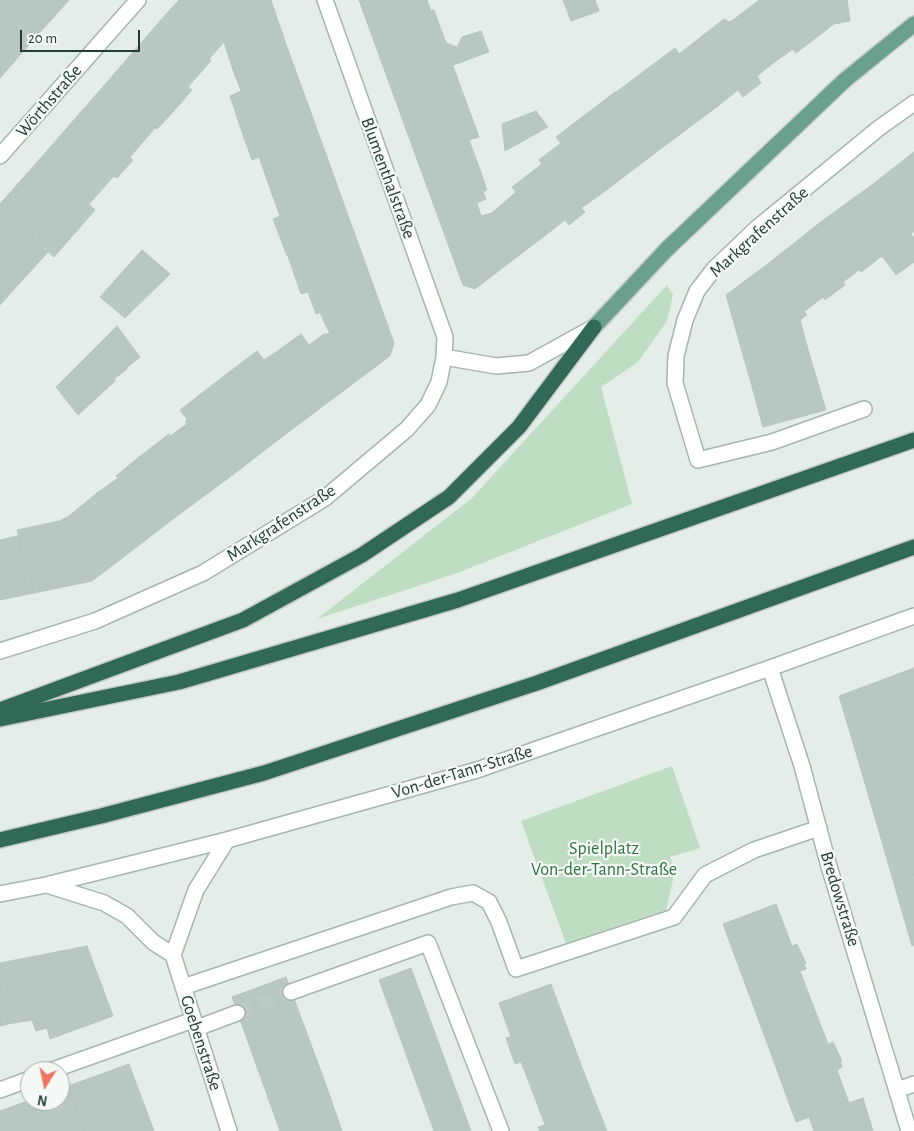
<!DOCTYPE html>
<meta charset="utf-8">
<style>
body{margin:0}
#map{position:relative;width:914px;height:1131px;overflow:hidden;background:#e4ede8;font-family:"Alegreya Sans",sans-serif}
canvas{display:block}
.north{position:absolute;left:20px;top:1061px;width:50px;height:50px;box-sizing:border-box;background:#f4f9f6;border:1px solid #a1aea8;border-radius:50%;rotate:190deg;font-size:14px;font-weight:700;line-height:20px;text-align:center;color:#243d34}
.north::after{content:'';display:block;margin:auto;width:18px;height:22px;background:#ec7563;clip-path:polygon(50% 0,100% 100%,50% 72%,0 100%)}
.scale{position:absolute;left:20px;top:30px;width:120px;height:22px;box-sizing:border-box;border:2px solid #243d34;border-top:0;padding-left:6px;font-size:15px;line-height:18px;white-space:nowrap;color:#243d34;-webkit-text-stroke:4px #f4f9f6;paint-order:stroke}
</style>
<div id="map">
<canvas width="914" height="1131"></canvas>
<div class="north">N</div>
<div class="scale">20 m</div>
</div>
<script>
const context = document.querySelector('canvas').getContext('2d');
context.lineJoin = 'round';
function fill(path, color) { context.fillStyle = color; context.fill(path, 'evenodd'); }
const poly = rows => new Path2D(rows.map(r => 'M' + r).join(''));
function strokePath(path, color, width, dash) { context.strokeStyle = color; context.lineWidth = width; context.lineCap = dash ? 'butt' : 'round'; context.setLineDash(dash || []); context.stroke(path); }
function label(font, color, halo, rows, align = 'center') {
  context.font = font + ' "Alegreya Sans",sans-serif'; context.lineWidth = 4.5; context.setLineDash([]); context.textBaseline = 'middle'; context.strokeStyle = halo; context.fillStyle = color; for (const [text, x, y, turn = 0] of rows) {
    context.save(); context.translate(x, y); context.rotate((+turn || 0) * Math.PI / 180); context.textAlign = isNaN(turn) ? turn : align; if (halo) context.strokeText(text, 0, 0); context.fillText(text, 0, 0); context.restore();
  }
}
fill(poly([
 [667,285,673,295,667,321,638,362,601,387,632,504,457,573,317,619,472,498],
 [672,766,700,848,670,857,675,871,666,910,566,943,521,821]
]), '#beddc2');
const building = poly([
 [0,0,9,0,43,29,0,78,0,0],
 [9,0,69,0,43,29,9,0],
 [179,0,271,0,288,50,233,70,224,42,209,59,211,60,209,63,160,21,179,0],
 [359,0,427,0,431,11,371,33,359,0],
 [563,0,595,0,599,11,571,21,563,0],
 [759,0,847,0,850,21,834,24,796,53,793,49,776,61,741,14,759,0],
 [434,10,446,43,457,47,462,37,481,31,489,52,391,88,371,33,434,10],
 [741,14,776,61,757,76,761,83,743,97,738,90,718,106,679,54,724,19,730,22,741,14],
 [160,21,209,63,188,87,192,90,173,112,121,66,160,21],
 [675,48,718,106,659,150,615,93,675,48],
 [288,50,310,110,243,135,230,96,241,91,233,70,288,50],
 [121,66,173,112,157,129,155,128,130,157,80,113,121,66],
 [453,66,479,137,469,140,478,164,426,184,391,88,453,66],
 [615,92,659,150,600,195,556,137,615,92],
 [310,110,332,171,272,194,259,157,252,160,243,135,310,110],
 [536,111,548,127,505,151,502,124,536,111],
 [80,113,133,160,117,178,114,176,89,204,39,160,80,113],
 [561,143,600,195,581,208,585,212,569,225,565,220,547,234,512,187,542,164,539,160,561,143],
 [914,152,914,231,911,234,873,184,914,152],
 [39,160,95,210,54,257,0,208,0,204,39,160],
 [478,164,487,190,483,192,486,199,477,203,481,216,492,213,516,192,547,234,475,289,463,285,426,184,478,164],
 [332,171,354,232,287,256,273,219,280,216,272,194,332,171],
 [873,184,914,238,914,262,896,275,882,256,861,272,822,221,873,184],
 [0,208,49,251,7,297,0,292,0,208],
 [822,221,859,270,843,282,845,285,825,300,823,297,805,311,769,263,822,221],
 [354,232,376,293,316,314,308,292,301,294,288,256,354,232],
 [142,250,170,274,125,318,100,297,142,250],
 [769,263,807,315,800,320,811,360,749,376,726,295,769,263],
 [0,292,7,297,0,305,0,292],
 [376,293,394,343,390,356,319,409,290,370,314,352,309,345,324,334,330,334,320,313,376,293],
 [117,326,140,357,126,368,127,369,114,379,115,381,78,415,56,387,117,326],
 [301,334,314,352,290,370,276,352,301,334],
 [257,351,264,360,276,352,319,409,274,443,224,376,257,351],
 [811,360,826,410,763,427,749,376,811,360],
 [224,376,274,443,230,477,180,410,224,376],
 [187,420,230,477,181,513,139,457,169,434,170,436,187,424,185,422,187,420],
 [139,457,181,513,138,546,97,493,118,478,116,476,139,457],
 [97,493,138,546,92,581,34,593,27,562,24,563,17,530,59,521,69,516,97,493],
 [18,536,24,563,27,562,34,593,0,600,0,540,18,536],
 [914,668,914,758,862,773,839,696,914,668],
 [914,758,914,874,893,880,862,773,914,758],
 [914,874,914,945,912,946,893,880,914,874],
 [776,904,792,946,797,944,806,963,804,964,806,969,800,971,816,1013,763,1032,723,924,776,904],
 [87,946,113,1016,50,1039,47,1028,36,1031,32,1020,8,1024,0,984,0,963,87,946],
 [411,968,471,1131,434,1131,379,980,411,968],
 [286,977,326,1085,271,1106,232,997,286,977],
 [0,984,8,1024,0,1026,0,984],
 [551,984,584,1073,533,1093,521,1062,515,1064,506,1038,511,1037,499,1003,551,984],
 [816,1013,828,1044,833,1042,842,1061,840,1061,842,1067,837,1070,849,1103,796,1122,763,1032,816,1013],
 [129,1064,154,1131,84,1131,68,1086,129,1064],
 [584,1073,607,1131,540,1131,538,1127,545,1125,533,1093,584,1073],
 [326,1085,342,1131,280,1131,271,1106,326,1085],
 [68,1087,84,1131,0,1131,0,1111,30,1100,60,1101,60,1090,68,1087],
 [863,1098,873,1131,814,1131,809,1117,863,1098]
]);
fill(building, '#b9c7c0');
strokePath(building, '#b6c6be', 1);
strokePath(poly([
 [237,1013,291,992]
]), '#becac4', 15, [15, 8]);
const minor = poly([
 [0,156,138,0],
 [444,357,496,366,529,363,594,327],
 [864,409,772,442,698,460,675,383,676,356,685,320,697,291,714,269,757,228,879,128,914,103],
 [0,651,95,621,203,573,325,498,407,429,428,405,439,382,444,357,445,337,325,0],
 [770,668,802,766,828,863,909,1131],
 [227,840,196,890,173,955,229,1131],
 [47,885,104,903,127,916,153,942,173,955],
 [0,894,46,885,227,840,477,770,770,668,914,616],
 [183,987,451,897,473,893,489,902,499,922,516,969,674,917,705,875,754,850,819,828],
 [291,992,428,943,501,1131],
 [197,1028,237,1013],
 [50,1071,193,1020],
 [0,1090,30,1079],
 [897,1090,914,1084]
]);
const major = poly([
 [594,327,667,249,845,80,914,24]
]);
const highway = poly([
 [0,710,243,620,362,555,449,497,519,427,594,327],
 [0,719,179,682,458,600,914,440],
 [0,840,101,816,264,773,537,683,914,547]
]);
strokePath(minor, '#a7b5ae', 18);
strokePath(major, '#c2c9c6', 18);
strokePath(highway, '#c2c9c6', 18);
strokePath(minor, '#fff', 15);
strokePath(major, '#6aa08c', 15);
strokePath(highway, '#316857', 15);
label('18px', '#243d34', '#f4f9f6', [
 ["Wörthstraße",49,101,-49],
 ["Blumenthalstraße",388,178,70],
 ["Markgrafenstraße",759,232,-42],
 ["Markgrafenstraße",281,523,-33],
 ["Von-der-Tann-Straße",462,772,-17],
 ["Bredowstraße",840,899,73],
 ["Goebenstraße",201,1043,72]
]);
label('18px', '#307242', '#f4f9f6', [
 ["Spielplatz",604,849],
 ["Von-der-Tann-Straße",604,870]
]);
</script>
